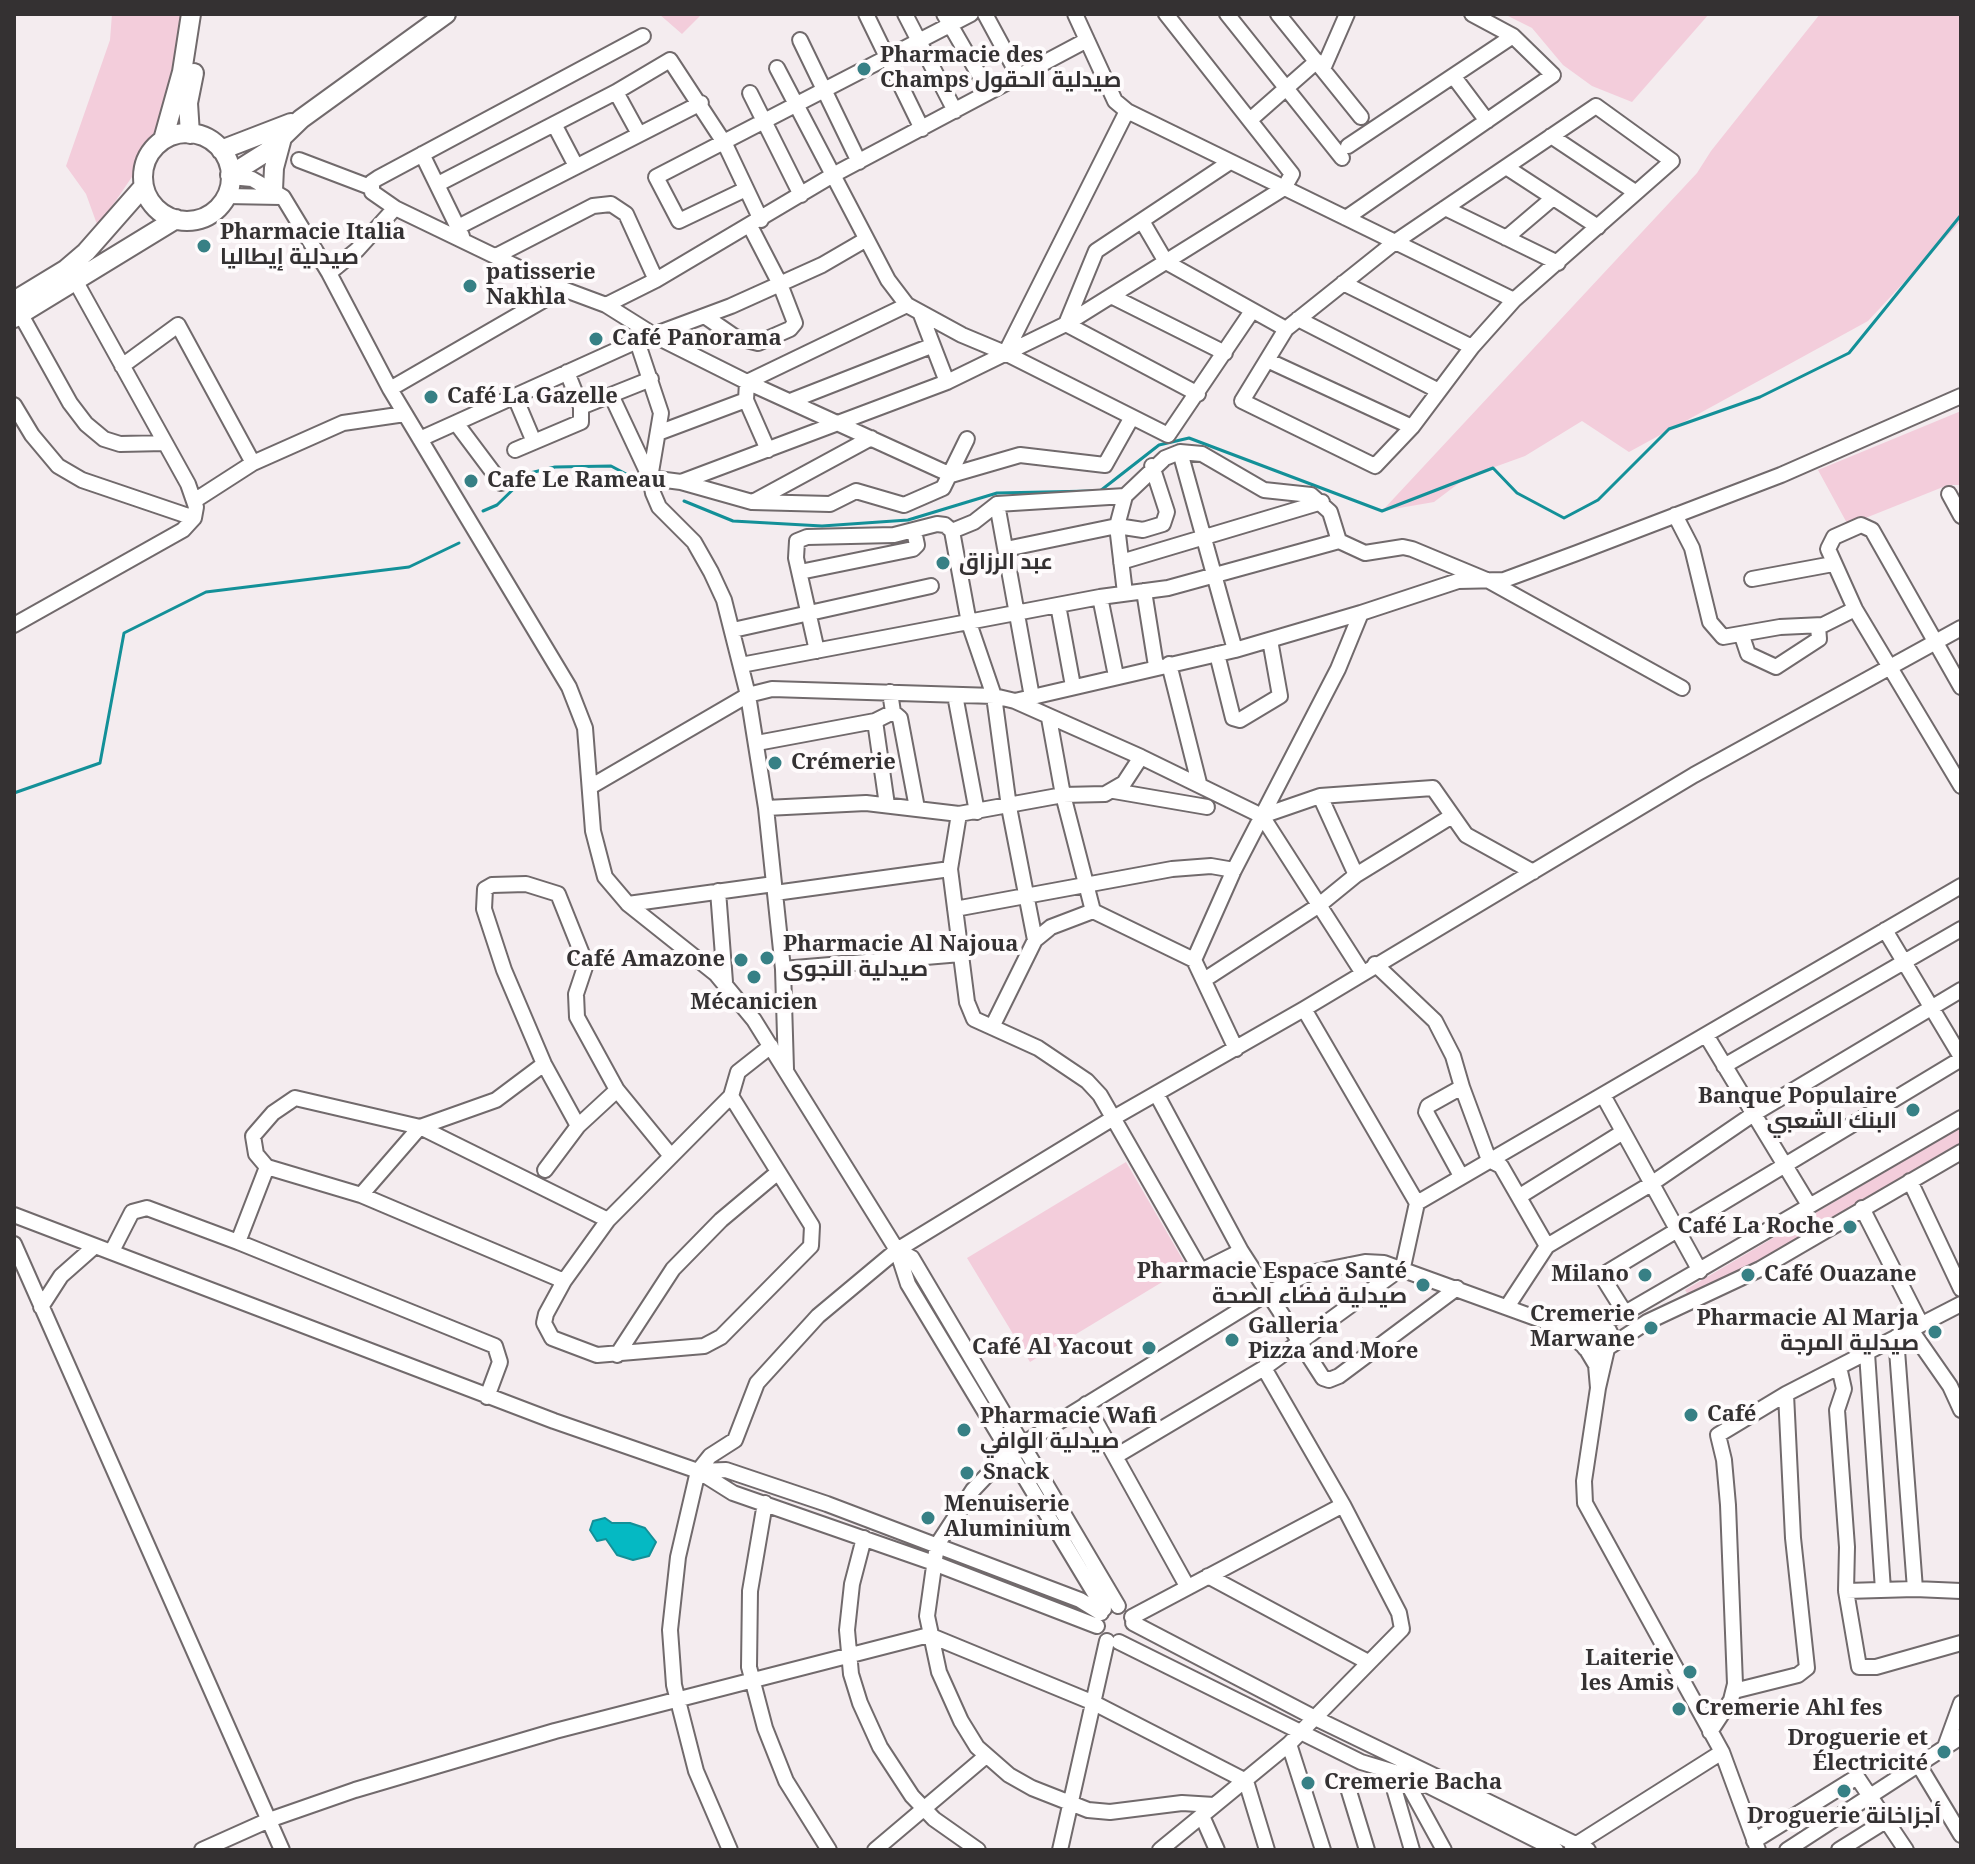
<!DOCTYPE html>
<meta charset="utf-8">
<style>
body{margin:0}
#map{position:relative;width:1975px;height:1864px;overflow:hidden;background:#f4ecef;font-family:"Noto Serif",serif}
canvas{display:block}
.frame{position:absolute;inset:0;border:16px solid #343132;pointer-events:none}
</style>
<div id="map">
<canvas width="1975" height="1864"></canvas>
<div class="frame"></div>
</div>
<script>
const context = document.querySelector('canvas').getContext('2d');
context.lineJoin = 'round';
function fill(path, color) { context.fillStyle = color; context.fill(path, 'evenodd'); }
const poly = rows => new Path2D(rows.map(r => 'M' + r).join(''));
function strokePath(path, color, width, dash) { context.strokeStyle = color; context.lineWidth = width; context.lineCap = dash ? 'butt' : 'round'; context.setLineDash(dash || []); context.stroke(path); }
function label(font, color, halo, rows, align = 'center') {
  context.font = font + ' "Noto Serif",Cairo,serif'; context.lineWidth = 8; context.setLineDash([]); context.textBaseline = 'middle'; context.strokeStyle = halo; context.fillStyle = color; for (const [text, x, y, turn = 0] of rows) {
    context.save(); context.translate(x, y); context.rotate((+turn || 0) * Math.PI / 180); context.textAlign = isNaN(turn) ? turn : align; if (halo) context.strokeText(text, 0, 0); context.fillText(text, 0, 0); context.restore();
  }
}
fill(poly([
 [112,14,185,14,167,108,140,165,98,227,86,194,66,166,110,40],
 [659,14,702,14,682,34],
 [1504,14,1709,14,1632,102,1592,86,1563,65,1532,28],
 [1820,14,1961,14,1961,221,1868,321,1629,452,1582,421,1525,456,1467,477,1434,502,1382,511,1697,173,1711,151],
 [1961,411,1961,485,1948,485,1848,525,1818,470],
 [1961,1127,1961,1146,1740,1273,1688,1295,1685,1290],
 [1126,1162,1187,1267,1030,1362,967,1258]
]), '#f3cddb');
const water = poly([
 [605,1518,612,1523,630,1523,645,1528,656,1542,649,1556,633,1560,617,1555,606,1539,597,1541,590,1530,593,1521,605,1518]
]);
fill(water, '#05b9c3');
strokePath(water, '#139098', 2);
strokePath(poly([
 [1100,491,1159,445,1189,438,1382,511,1493,468,1517,493,1564,518,1598,500,1669,429,1760,397,1849,353,1961,215],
 [684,501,733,521,822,526,908,520,997,493,1092,491],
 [483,511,497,505,530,473,555,467,611,466,647,485],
 [14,793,100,763,124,633,206,592,409,567,459,543]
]), '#139098', 3);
const minor = poly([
 [866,14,922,129],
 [905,14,955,111],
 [944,14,989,92],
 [985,14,1018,75],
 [1075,14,1115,101,1127,111,1514,300],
 [1227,14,1342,158],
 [1278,14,1361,117],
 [643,36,378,178,372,182,372,192,395,208,563,289,606,305,657,337,747,382,951,475,1020,455,1105,465,1132,417],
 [800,40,859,162],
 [777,68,888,280,907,305,962,335,1005,353,1168,435,1252,311],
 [1323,69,1347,14],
 [1454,77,1487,121],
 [616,92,639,134],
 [750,93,801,195],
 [1596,106,1672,161,1514,300,1472,347,1412,427,1375,466,1242,401,1286,329,1395,242,1596,106],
 [1250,120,1317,61],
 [554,124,576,166],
 [1551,136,1635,192],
 [1348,146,1513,36],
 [422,154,462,236],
 [299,160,370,187],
 [1506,167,1598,227],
 [230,177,252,179,283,197,329,273,390,389,569,687,585,728,593,831,605,877,628,904,716,974,754,1020,897,1250,908,1284,1104,1609],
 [438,184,616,92,670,60,725,144,761,220],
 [746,189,679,221,656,177,971,14],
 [226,196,281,197],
 [1445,208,1558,263],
 [1346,218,1553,75,1513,36,1472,14],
 [1142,221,1166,262,1286,329],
 [458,227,701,103],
 [1506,238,1553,198],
 [496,256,593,206,611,204,626,214,656,280],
 [329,273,357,250,395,208],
 [1343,283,1472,347],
 [1111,296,1225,353],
 [606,305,656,280,833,175,1087,40],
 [920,312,947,382],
 [21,315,70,403,86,424,104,439,120,444,165,443],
 [706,317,735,337,758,343,790,329,795,323,780,284,750,226],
 [1298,319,1437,390],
 [1006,352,1127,111],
 [1267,360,1412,427],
 [122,366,178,325,253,463],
 [390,389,563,289],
 [1198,394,1066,324,1096,251,1230,162],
 [515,397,534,442],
 [612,397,650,478,681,482,947,382,1066,324,1284,188,1292,174,1166,14],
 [793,400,931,346],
 [14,405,32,435,58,466,82,480,194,518],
 [581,407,651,379],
 [456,423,501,483],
 [658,433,746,400],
 [420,439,637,341],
 [515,450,581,422,581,407,567,372],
 [768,450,746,400,747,382,907,305],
 [1180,452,1235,650],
 [681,482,752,502,830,504,856,491,904,505,943,488,967,439],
 [1949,494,1961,516],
 [1125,496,1117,526,1125,593],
 [194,501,253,463,343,423,405,414],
 [753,502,871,438],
 [997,504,1032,697],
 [1675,515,1692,548,1710,622,1723,637,1780,627,1823,625,1855,609],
 [952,531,974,522,997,504,1125,496,1165,458,1180,452,1202,454,1264,490,1311,495,1330,512,1339,541,1365,553,1403,547,1412,549,1489,581,1682,688],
 [1006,549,1117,526,1143,530,1163,524,1167,512,1152,466],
 [1121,562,1322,502],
 [800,572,913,549,917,545,914,531],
 [1752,579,1833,564],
 [1144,591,1156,666],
 [1100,597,1116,676],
 [1058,605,1073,686],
 [14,625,183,530,194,518,196,507,188,484,76,282],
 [733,630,931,586],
 [1742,636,1748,654,1776,667,1819,639,1818,626],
 [817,651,796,558,797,541,807,537,894,535,937,524,945,525,952,531,969,623,994,696,1009,807,1035,940],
 [1217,654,1233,718,1240,720,1280,696,1270,640],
 [1169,664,1199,783],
 [741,665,1100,597,1168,588,1339,541],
 [1961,687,1872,530,1861,525,1834,537,1828,549,1855,609,1961,786],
 [955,695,977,812],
 [1015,701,1235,650,1361,613],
 [893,712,900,718,917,808],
 [1049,718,1063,795,1093,911],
 [875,721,887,805],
 [757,743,875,721,893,712,890,692],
 [1141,757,1124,783,1105,794,1063,795,959,814,950,869,967,1002,974,1019,1038,1048,1087,1081,1100,1095,1201,1271,1241,1251],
 [590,787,748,695,772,689,994,696,1015,701,1141,757,1262,816,1362,972],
 [1114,791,1207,807],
 [1320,796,1356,875],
 [766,808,866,803,959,814],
 [1262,816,1320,796,1433,788,1466,835,1533,872],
 [718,891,725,982],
 [775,893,950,869],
 [628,904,774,884],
 [955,909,1172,869,1211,866,1234,870],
 [1885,930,1961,1057],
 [1194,960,1234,870,1338,669,1361,613,1458,581,1504,580,1577,553,1781,475,1961,396],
 [1375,964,1435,1021,1453,1056,1462,1087],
 [783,969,961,954],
 [1204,980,1318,906,1356,875,1452,816],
 [993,1025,1035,940,1051,927,1093,911,1194,960,1236,1049],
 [1706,1035,1809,1205],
 [1724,1066,1961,929],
 [786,1069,783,969,766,808,748,695,724,600,711,572,694,542,659,507,653,493,650,478,661,413,637,341,731,306,822,265,865,240],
 [1157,1095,1241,1251,1323,1378,1329,1380,1339,1376,1457,1288],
 [731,1096,812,1226,811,1246,721,1337,704,1346,597,1355,552,1338,544,1323,546,1314,564,1281,608,1220,731,1096,738,1072,771,1046],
 [1604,1097,1700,1271],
 [578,1126,544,1064,504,970,484,909,485,889,492,885,526,884,558,894,586,964,576,994,577,1017,617,1090,671,1156],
 [267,1167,361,1195,564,1281],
 [545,1170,578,1126,617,1090],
 [1461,1176,1426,1112,1428,1106,1462,1087,1489,1160,1501,1166,1547,1246,1507,1307],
 [1910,1181,1961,1289],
 [361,1195,420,1127,496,1100,544,1064],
 [1520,1196,1623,1132],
 [1417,1203,1961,886],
 [1862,1208,1921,1324],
 [14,1215,554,1421,698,1471,733,1493,931,1562,1097,1626],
 [238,1242,267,1167,256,1154,253,1136,273,1113,295,1098,420,1127,608,1220],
 [14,1244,282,1850],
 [1547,1246,1651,1184,1752,1115,1961,990],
 [897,1250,912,1258,1118,1606],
 [112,1251,132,1212,147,1208,238,1242,495,1346,500,1362,487,1397],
 [41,1307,61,1276,95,1246],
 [1625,1313,1605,1281,1606,1273,1961,1059],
 '1581 1338a15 15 0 1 1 30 0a15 15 0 1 1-30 0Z',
 [1600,1323,1625,1313,1961,1118],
 [1911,1330,1950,1386,1961,1410],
 [1896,1337,1915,1589,1961,1591],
 [1584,1346,1555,1325,1590,1324],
 [1609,1347,1647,1322,1760,1269,1961,1152],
 [1587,1350,1596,1365,1598,1388,1607,1349],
 [1867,1353,1883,1590],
 [617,1355,673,1269,721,1220,777,1173],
 [1839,1367,1844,1389,1837,1410,1847,1547,1846,1591,1915,1589],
 [1598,1388,1584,1481,1585,1503,1722,1752,1758,1850],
 [1086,1404,1187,1586],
 [1116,1456,1264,1368,1403,1267,1417,1203,1304,1009],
 [698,1471,726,1470,827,1504,1080,1600,1101,1613],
 [765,1503,750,1591,749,1667,765,1728,786,1781,829,1850],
 [864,1538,852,1584,847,1630,851,1674,860,1703,880,1747,912,1796,934,1819,978,1850],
 [1208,1576,1366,1661],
 [1846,1591,1859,1667,1876,1667,1961,1643],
 [1132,1617,1343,1505],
 [1133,1623,1315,1718,1588,1850],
 [1119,1642,1361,1762,1411,1777,1556,1850],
 [1734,1691,1798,1675,1807,1668,1793,1538,1786,1394],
 [1710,1732,1731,1700,1735,1684,1728,1505,1724,1460,1718,1435,1786,1394,1961,1304],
 [1289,1744,1323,1850],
 [1945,1747,1961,1703],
 [1920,1767,1961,1835],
 [1391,1778,1412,1850],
 [1348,1788,1367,1850],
 [1410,1788,1444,1850],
 [1214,1805,1182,1803,1110,1812,1088,1810,1032,1788,1009,1775,977,1747,961,1721,939,1672,927,1616,937,1545,973,1490,1008,1453,1268,1293,1310,1273,1365,1262,1384,1263,1555,1325],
 [1202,1816,1217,1850],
 [1754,1841,1857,1777,1906,1850],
 [1572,1847,1722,1752],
 [202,1850,269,1820,355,1790,555,1731,929,1635,1094,1703,1246,1781,1267,1850],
 [730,1850,696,1771,674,1685,670,1630,678,1557,698,1471,710,1456,735,1440,757,1383,818,1316,897,1250,1115,1117,1304,1009,1694,775,1961,628],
 [875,1850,986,1756],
 [1060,1850,1107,1641],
 [1160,1850,1289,1744,1402,1629,1399,1613,1343,1505,1264,1368],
 [1787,1850,1961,1737],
 [1839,1850,1887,1820]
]);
const major = poly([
 '143 177a44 44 0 1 1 88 0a44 44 0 1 1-88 0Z',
 [190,134,188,103,194,73],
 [163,140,182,72,191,14],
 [221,150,291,123],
 [230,175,268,151,301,119,446,14],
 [273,190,274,168,282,138],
 [14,301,65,270,86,252,144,186],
 [14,318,176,219]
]);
strokePath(minor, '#716a6c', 18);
strokePath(major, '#716a6c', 22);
strokePath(minor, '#fff', 14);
strokePath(major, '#fff', 18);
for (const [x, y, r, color] of [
 [864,69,8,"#378085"],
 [204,246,8,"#378085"],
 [470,286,8,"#378085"],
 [596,339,8,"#378085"],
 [431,397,8,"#378085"],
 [471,481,8,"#378085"],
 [943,563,8,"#378085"],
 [775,763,8,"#378085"],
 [767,958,8,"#378085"],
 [741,960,8,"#378085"],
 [754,977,8,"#378085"],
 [1913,1110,8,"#378085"],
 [1850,1227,8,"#378085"],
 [1645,1275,8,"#378085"],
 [1748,1275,8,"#378085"],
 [1423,1285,8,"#378085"],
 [1651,1328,8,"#378085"],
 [1935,1332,8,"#378085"],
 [1232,1340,8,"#378085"],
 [1149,1348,8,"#378085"],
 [1691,1415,8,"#378085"],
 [964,1430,8,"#378085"],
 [967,1473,8,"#378085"],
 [928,1518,8,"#378085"],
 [1690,1672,8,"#378085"],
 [1679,1709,8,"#378085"],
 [1944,1752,8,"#378085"],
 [1308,1783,8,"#378085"],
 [1844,1791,8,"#378085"]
]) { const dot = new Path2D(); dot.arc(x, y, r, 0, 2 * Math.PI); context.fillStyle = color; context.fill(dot); strokePath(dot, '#fefbfc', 3); }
label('bold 22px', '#343132', '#fefbfc', [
 ["Pharmacie des",880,56],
 ["Champs صيدلية الحقول",880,81],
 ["Pharmacie Italia",220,233],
 ["صيدلية إيطاليا",220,258],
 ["patisserie",486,273],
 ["Nakhla",486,298],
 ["Café Panorama",612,339],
 ["Café La Gazelle",447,397],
 ["Cafe Le Rameau",487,481],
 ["عبد الرزاق",959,563],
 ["Crémerie",791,763],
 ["Pharmacie Al Najoua",783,945],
 ["صيدلية النجوى",783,970],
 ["Café Amazone",725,960,"right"],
 ["Mécanicien",754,1003,"center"],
 ["Banque Populaire",1897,1097,"right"],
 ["البنك الشعبي",1897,1122,"right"],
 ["Café La Roche",1834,1227,"right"],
 ["Pharmacie Espace Santé",1407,1272,"right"],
 ["صيدلية فضاء الصحة",1407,1297,"right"],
 ["Milano",1629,1275,"right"],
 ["Café Ouazane",1764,1275],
 ["Cremerie",1635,1315,"right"],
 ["Marwane",1635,1340,"right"],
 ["Pharmacie Al Marja",1919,1319,"right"],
 ["صيدلية المرجة",1919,1344,"right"],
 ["Galleria",1248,1327],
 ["Pizza and More",1248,1352],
 ["Café Al Yacout",1133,1348,"right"],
 ["Café",1707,1415],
 ["Pharmacie Wafi",980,1417],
 ["صيدلية الوافي",980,1442],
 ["Snack",983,1473],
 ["Menuiserie",944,1505],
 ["Aluminium",944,1530],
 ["Laiterie",1674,1659,"right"],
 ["les Amis",1674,1684,"right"],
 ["Cremerie Ahl fes",1695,1709],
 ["Droguerie et",1928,1739,"right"],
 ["Électricité",1928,1764,"right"],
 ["Cremerie Bacha",1324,1783],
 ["Droguerie أجزاخانة",1844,1817,"center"]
], 'left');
</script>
